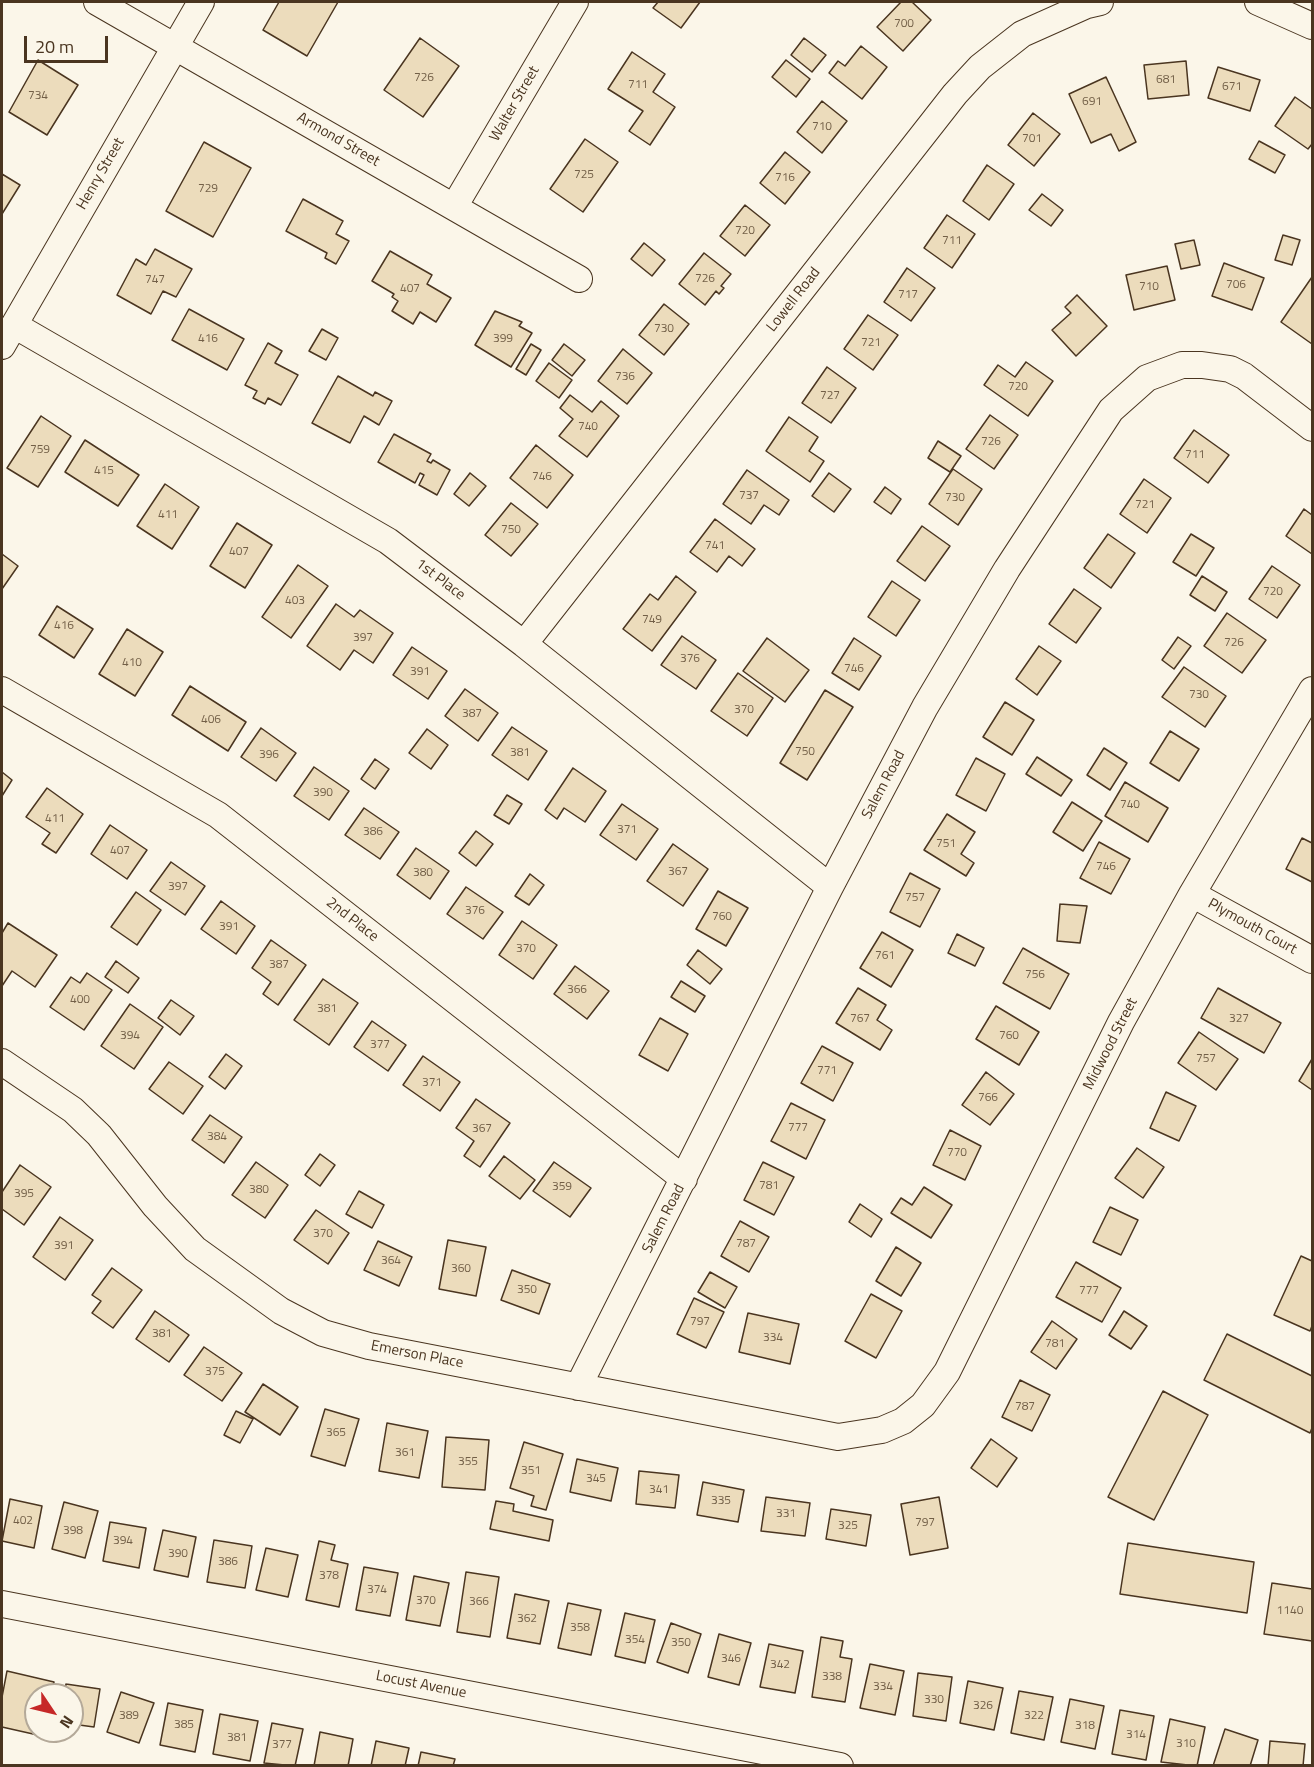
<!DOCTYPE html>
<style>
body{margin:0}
#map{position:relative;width:1314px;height:1767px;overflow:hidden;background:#fbf6e9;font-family:"Titillium Web",sans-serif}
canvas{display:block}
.frame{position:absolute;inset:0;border:3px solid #4a3520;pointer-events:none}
.north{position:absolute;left:24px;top:1683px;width:60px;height:60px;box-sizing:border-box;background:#fbf6e9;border:2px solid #b4a999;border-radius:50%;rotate:125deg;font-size:16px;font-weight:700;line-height:24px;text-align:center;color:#4a3520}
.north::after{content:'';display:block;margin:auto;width:21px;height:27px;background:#c62828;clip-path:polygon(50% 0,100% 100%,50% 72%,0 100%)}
.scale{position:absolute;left:24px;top:36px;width:84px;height:27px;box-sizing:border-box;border:3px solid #4a3520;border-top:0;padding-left:8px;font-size:18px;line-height:21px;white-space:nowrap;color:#4a3520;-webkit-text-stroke:4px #fbf6e9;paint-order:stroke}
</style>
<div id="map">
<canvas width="1314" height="1767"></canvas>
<div class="frame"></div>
<div class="north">N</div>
<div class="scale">20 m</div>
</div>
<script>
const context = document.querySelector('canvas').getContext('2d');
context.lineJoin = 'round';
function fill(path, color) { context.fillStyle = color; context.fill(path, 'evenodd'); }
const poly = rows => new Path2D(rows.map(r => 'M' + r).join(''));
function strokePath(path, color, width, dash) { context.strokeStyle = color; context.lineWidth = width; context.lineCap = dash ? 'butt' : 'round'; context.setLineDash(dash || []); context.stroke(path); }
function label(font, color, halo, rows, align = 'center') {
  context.font = font + ' "Titillium Web",sans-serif'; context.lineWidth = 4.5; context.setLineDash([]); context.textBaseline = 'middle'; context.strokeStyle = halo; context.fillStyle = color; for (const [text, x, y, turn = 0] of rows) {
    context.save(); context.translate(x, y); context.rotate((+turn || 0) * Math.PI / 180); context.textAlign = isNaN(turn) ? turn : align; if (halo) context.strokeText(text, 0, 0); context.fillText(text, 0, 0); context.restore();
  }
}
const building = poly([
 [279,2,338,2,307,56,263,30,279,2],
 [658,2,700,2,681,28,653,8,658,2],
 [901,2,912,2,931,20,903,51,877,27,901,2],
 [420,38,459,66,423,117,384,90,420,38],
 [804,38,826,55,812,72,791,55,804,38],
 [861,46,887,67,862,99,829,73,838,61,845,66,861,46],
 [632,52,665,74,653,92,675,107,650,145,629,131,643,111,608,89,632,52],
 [38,60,78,85,47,135,9,112,38,60],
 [786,60,810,79,796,97,772,77,786,60],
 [1186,61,1189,95,1148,99,1144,65,1186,61],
 [1218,67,1260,80,1250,111,1208,98,1218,67],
 [1106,77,1136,142,1119,151,1111,134,1091,143,1069,94,1106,77],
 [1295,97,1312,109,1312,144,1308,149,1275,126,1295,97],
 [822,101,847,121,822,153,797,132,822,101],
 [1033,113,1060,134,1034,166,1008,145,1033,113],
 [585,139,618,162,583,212,550,189,585,139],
 [1259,141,1285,155,1275,173,1249,159,1259,141],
 [204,142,251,168,213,237,166,211,204,142],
 [785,152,810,172,785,204,760,183,785,152],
 [987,165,1014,184,989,220,963,201,987,165],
 [2,174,20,185,2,214,2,174],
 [1042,194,1063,210,1051,226,1029,210,1042,194],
 [303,199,343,221,336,234,349,241,336,264,325,258,327,253,286,231,303,199],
 [745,205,770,225,745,256,720,236,745,205],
 [947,215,975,234,952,268,924,248,947,215],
 [1283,235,1300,240,1292,265,1275,260,1283,235],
 [1194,240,1200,265,1181,269,1175,244,1194,240],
 [644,243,665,260,652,276,631,259,644,243],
 [155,249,192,269,176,297,163,291,151,314,117,295,136,259,146,265,155,249],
 [390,251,432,275,427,284,451,298,436,322,420,312,413,324,392,311,398,301,392,297,394,294,372,281,390,251],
 [704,253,731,274,721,286,724,288,719,294,716,291,705,305,679,284,704,253],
 [1224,263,1264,278,1252,310,1212,296,1224,263],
 [1167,266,1175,300,1134,310,1126,275,1167,266],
 [907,268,935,288,911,321,884,302,907,268],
 [1312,277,1312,344,1281,322,1312,277],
 [1077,295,1107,326,1076,356,1052,330,1071,313,1065,307,1077,295],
 [664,304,689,324,664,355,639,335,664,304],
 [189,309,244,339,227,370,172,340,189,309],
 [495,311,522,322,519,326,532,333,511,367,475,345,495,311],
 [868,315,898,335,873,370,844,349,868,315],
 [322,329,338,338,326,360,309,351,322,329],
 [268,343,282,351,275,363,298,375,281,405,268,398,265,404,253,398,257,391,245,385,268,343],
 [531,344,541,350,526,375,516,369,531,344],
 [564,344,585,360,572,376,552,360,564,344],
 [623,349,652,373,627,404,598,381,623,349],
 [1026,362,1053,381,1028,416,984,385,998,365,1015,377,1026,362],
 [549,363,572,380,559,398,536,381,549,363],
 [827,367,856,388,831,423,802,403,827,367],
 [338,376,373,396,375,392,392,401,379,425,364,416,350,443,312,423,338,376],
 [570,395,592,412,601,401,619,416,587,457,559,436,573,419,560,408,570,395],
 [990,415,1018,435,994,469,966,449,990,415],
 [41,416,71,436,38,487,7,468,41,416],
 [789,417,818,437,809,451,824,461,810,482,766,451,789,417],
 [1194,430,1229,455,1208,483,1174,458,1194,430],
 [394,434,431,454,427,461,431,463,433,460,450,470,437,495,419,485,424,475,420,473,415,483,378,462,394,434],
 [85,440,139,475,118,506,65,472,85,440],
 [938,441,961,456,950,472,928,458,938,441],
 [536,445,573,475,547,508,510,478,536,445],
 [953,469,982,489,958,525,929,504,953,469],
 [747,470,789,500,779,515,764,505,751,524,723,504,747,470],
 [470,473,486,486,469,506,454,494,470,473],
 [829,473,851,489,834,512,812,496,829,473],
 [1144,479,1171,498,1147,533,1120,514,1144,479],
 [165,484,199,507,172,549,137,526,165,484],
 [885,487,901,499,891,514,874,502,885,487],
 [511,503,538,524,511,556,485,535,511,503],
 [1304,509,1312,515,1312,554,1286,536,1304,509],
 [715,519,755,549,742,566,729,556,717,572,690,552,715,519],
 [237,523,272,545,245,588,210,566,237,523],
 [922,526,950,546,925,581,897,561,922,526],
 [1108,534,1135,553,1111,588,1084,568,1108,534],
 [1191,534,1214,548,1196,576,1173,562,1191,534],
 [2,554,18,566,2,589,2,554],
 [298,565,328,586,291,638,262,617,298,565],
 [1272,566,1300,585,1277,618,1249,599,1272,566],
 [676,576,696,592,652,651,623,629,650,594,658,600,676,576],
 [1202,576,1227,592,1215,611,1190,595,1202,576],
 [892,581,920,600,896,636,868,617,892,581],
 [1074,589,1101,608,1076,643,1049,624,1074,589],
 [336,604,354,617,360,610,393,633,373,663,354,650,340,670,307,646,336,604],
 [57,606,93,629,74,658,39,635,57,606],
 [1227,613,1266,640,1242,673,1204,646,1227,613],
 [127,629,163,652,135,696,99,674,127,629],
 [682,636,716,660,696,689,661,665,682,636],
 [1178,637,1191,646,1174,669,1162,660,1178,637],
 [767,638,809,670,785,702,743,671,767,638],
 [854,638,881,656,859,690,832,673,854,638],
 [1039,646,1061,661,1037,695,1016,679,1039,646],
 [412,647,447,671,428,699,393,675,412,647],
 [1184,667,1226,696,1205,727,1162,697,1184,667],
 [738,673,773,698,747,736,711,711,738,673],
 [190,686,246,722,228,751,172,715,190,686],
 [465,689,498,713,478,741,445,716,465,689],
 [825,690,853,707,807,780,780,763,825,690],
 [1005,702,1034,720,1012,755,983,737,1005,702],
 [512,727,547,751,528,780,492,755,512,727],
 [261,728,296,753,276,781,241,757,261,728],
 [427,729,448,745,431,769,409,753,427,729],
 [1170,731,1199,749,1179,781,1150,763,1170,731],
 [1104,748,1127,763,1110,790,1087,775,1104,748],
 [1037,757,1072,780,1061,796,1026,774,1037,757],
 [976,758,1005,774,986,811,956,795,976,758],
 [375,759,389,769,375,789,361,779,375,759],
 [314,767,349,791,329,820,294,796,314,767],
 [573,768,606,791,585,822,564,808,557,819,545,810,573,768],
 [2,772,12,780,2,796,2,772],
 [1125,782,1168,808,1148,842,1105,816,1125,782],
 [47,788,83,814,56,853,42,844,50,833,26,817,47,788],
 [507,795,522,804,509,824,494,815,507,795],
 [1072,802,1102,821,1083,851,1053,832,1072,802],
 [622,804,658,829,636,860,600,835,622,804],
 [364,808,399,832,380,859,345,835,364,808],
 [947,814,975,832,961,854,974,863,966,876,924,850,947,814],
 [110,825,147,850,127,879,91,854,110,825],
 [476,831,493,844,476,866,459,853,476,831],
 [1302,838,1312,843,1312,882,1286,869,1302,838],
 [1099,842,1130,859,1111,894,1080,878,1099,842],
 [673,844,708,869,683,906,647,881,673,844],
 [416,848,449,871,430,899,397,875,416,848],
 [171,862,205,886,185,915,150,891,171,862],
 [910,873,940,889,920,927,890,912,910,873],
 [530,874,544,885,529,905,515,896,530,874],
 [466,887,503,912,483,939,447,914,466,887],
 [718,891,748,908,726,946,696,929,718,891],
 [136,892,161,910,137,945,111,927,136,892],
 [221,901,255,926,236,954,201,929,221,901],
 [1060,904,1087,906,1080,943,1057,941,1060,904],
 [522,921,557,945,533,979,499,955,522,921],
 [8,923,57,955,35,987,12,971,2,986,2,933,8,923],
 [882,932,913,950,891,987,860,968,882,932],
 [957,934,984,948,975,966,948,953,957,934],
 [271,940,306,965,278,1005,263,994,271,982,252,968,271,940],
 [1023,948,1069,974,1050,1009,1003,983,1023,948],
 [698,950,722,969,710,984,687,965,698,950],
 [116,961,139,978,128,993,105,977,116,961],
 [575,966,609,991,587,1019,554,994,575,966],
 [87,973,112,990,84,1030,50,1007,71,977,80,983,87,973],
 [323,979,358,1003,329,1045,294,1020,323,979],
 [681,981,705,996,695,1012,671,997,681,981],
 [858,988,886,1005,877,1020,892,1030,880,1050,836,1023,858,988],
 [1218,988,1281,1023,1264,1053,1201,1018,1218,988],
 [171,1000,194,1016,180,1035,158,1018,171,1000],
 [130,1004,163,1027,134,1069,101,1046,130,1004],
 [996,1006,1039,1032,1019,1065,976,1039,996,1006],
 [660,1018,688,1034,668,1071,639,1055,660,1018],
 [372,1021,406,1045,388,1071,354,1047,372,1021],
 [1199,1032,1238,1059,1216,1090,1178,1063,1199,1032],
 [822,1046,853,1063,833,1101,801,1083,822,1046],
 [226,1054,242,1066,225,1089,209,1077,226,1054],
 [423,1056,460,1082,440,1111,403,1085,423,1056],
 [1312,1059,1312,1090,1299,1081,1312,1059],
 [169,1062,203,1086,183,1114,149,1089,169,1062],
 [986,1072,1014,1094,990,1125,962,1105,986,1072],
 [1166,1092,1196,1106,1179,1141,1150,1128,1166,1092],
 [476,1099,510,1123,480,1167,464,1156,474,1141,456,1128,476,1099],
 [791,1103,825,1120,806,1159,771,1141,791,1103],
 [210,1115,242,1137,224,1163,192,1140,210,1115],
 [950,1130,981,1146,965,1180,933,1165,950,1130],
 [1137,1148,1164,1167,1143,1198,1115,1178,1137,1148],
 [320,1154,335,1165,320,1186,305,1175,320,1154],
 [504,1156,535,1180,520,1199,489,1176,504,1156],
 [256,1162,288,1185,265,1218,232,1195,256,1162],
 [554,1162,591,1188,570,1217,533,1191,554,1162],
 [763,1162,794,1177,774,1215,744,1200,763,1162],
 [20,1165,51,1187,24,1225,2,1209,2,1192,20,1165],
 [924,1187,952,1205,931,1238,891,1213,901,1198,912,1205,924,1187],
 [359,1191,384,1205,372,1228,346,1214,359,1191],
 [860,1204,882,1219,871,1237,849,1222,860,1204],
 [1110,1207,1138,1220,1121,1255,1093,1242,1110,1207],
 [316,1210,349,1233,328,1264,294,1240,316,1210],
 [60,1217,93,1240,65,1280,33,1257,60,1217],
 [740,1221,769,1237,749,1272,721,1256,740,1221],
 [448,1240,486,1247,476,1296,439,1289,448,1240],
 [378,1241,412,1257,399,1286,364,1270,378,1241],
 [896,1247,921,1263,901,1296,876,1281,896,1247],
 [1301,1256,1312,1261,1312,1326,1310,1331,1274,1315,1301,1256],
 [1076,1262,1121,1288,1102,1322,1056,1297,1076,1262],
 [112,1268,142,1290,113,1328,92,1313,101,1301,92,1295,112,1268],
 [512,1270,550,1284,539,1314,501,1300,512,1270],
 [710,1272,737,1287,725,1308,698,1292,710,1272],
 [871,1294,902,1311,876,1358,845,1341,871,1294],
 [694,1298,724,1312,706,1348,677,1334,694,1298],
 [155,1311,189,1335,169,1362,136,1339,155,1311],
 [1124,1311,1147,1326,1131,1349,1109,1335,1124,1311],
 [748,1313,799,1324,790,1364,739,1352,748,1313],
 [1052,1321,1077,1339,1056,1369,1031,1352,1052,1321],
 [1227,1334,1312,1376,1312,1428,1310,1433,1204,1380,1227,1334],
 [204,1347,242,1373,222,1401,184,1375,204,1347],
 [1020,1380,1050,1395,1032,1431,1002,1417,1020,1380],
 [263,1384,298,1407,280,1435,245,1412,263,1384],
 [1163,1391,1208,1415,1154,1520,1108,1497,1163,1391],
 [325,1409,359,1419,345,1466,311,1456,325,1409],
 [236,1411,253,1419,240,1443,224,1435,236,1411],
 [387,1423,428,1431,419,1478,379,1471,387,1423],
 [446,1437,489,1440,485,1490,442,1487,446,1437],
 [991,1439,1017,1458,997,1487,971,1468,991,1439],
 [524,1442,563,1454,546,1510,531,1506,534,1496,510,1488,524,1442],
 [577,1459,618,1468,611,1501,570,1492,577,1459],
 [639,1471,679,1475,675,1508,636,1504,639,1471],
 [703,1482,744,1490,738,1522,697,1515,703,1482],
 [766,1497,810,1503,805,1536,761,1531,766,1497],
 [939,1497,948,1548,910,1555,901,1504,939,1497],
 [10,1499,42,1506,34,1548,2,1541,10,1499],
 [496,1501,514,1504,513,1511,553,1520,549,1541,490,1529,496,1501],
 [64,1502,98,1511,85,1558,52,1549,64,1502],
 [831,1509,871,1515,866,1546,826,1539,831,1509],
 [110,1522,146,1528,139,1568,103,1561,110,1522],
 [163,1530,196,1537,188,1577,154,1570,163,1530],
 [214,1540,252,1546,245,1588,207,1582,214,1540],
 [319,1541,335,1545,331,1560,348,1564,339,1607,306,1600,319,1541],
 [1128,1543,1254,1562,1247,1613,1120,1594,1128,1543],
 [266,1548,298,1555,288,1597,256,1590,266,1548],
 [364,1567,398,1573,390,1616,356,1610,364,1567],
 [466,1572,499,1577,490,1637,457,1632,466,1572],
 [414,1576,449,1583,440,1626,406,1620,414,1576],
 [1272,1583,1312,1589,1312,1641,1264,1634,1272,1583],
 [515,1594,549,1601,540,1644,507,1638,515,1594],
 [568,1603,601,1610,591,1655,558,1648,568,1603],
 [625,1613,655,1620,645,1663,615,1656,625,1613],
 [671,1623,701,1634,688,1673,657,1662,671,1623],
 [719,1634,751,1643,739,1685,708,1677,719,1634],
 [821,1637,843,1641,840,1657,852,1659,845,1702,812,1697,821,1637],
 [769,1644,803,1651,795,1693,760,1687,769,1644],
 [870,1664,904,1671,895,1715,860,1708,870,1664],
 [7,1671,54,1682,51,1695,36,1695,36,1731,43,1731,42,1736,2,1727,2,1697,7,1671],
 [918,1673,952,1677,946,1721,913,1716,918,1673],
 [968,1681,1003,1688,994,1730,960,1723,968,1681],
 [66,1684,100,1689,94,1727,72,1724,72,1695,64,1695,66,1684],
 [1019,1691,1053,1697,1044,1740,1011,1733,1019,1691],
 [121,1692,154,1703,139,1743,107,1732,121,1692],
 [1070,1699,1104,1706,1095,1749,1061,1742,1070,1699],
 [168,1703,203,1710,195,1752,160,1745,168,1703],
 [1120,1710,1154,1716,1146,1760,1112,1754,1120,1710],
 [220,1714,258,1721,250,1761,213,1754,220,1714],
 [1170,1719,1205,1727,1197,1766,1161,1762,1170,1719],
 [272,1723,303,1729,295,1766,264,1763,272,1723],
 [1225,1729,1258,1740,1250,1766,1213,1766,1225,1729],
 [320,1732,353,1739,348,1766,314,1766,320,1732],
 [376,1741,409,1748,405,1766,371,1766,376,1741],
 [1270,1741,1305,1744,1303,1766,1268,1766,1270,1741],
 [421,1752,455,1759,453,1766,418,1766,421,1752]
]);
fill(building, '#ecdcbc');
strokePath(building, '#4a3520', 1.5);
const street = poly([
 [97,2,579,279],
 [1258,2,1312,26],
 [454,207,575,2],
 [14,325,388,541,524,644,830,887],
 [2,346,201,2],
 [524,644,955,94,980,67,1022,34,1087,5,1100,2],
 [2,690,218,815,684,1179],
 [1192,894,1312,960],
 [2,1062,73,1110,99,1135,155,1206,195,1249,281,1311,323,1333,369,1346,838,1437,882,1430,903,1421,923,1405,947,1372,1121,1022,1192,894,1312,690],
 [578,1387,830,887,925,707,1007,569,1111,410,1147,378,1182,365,1202,365,1230,369,1244,376,1312,428],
 [2,1604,840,1766]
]);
strokePath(street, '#4a3520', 28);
strokePath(street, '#fbf6e9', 26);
label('12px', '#725f47', null, [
 ["700",904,24],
 ["726",424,78],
 ["681",1166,80],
 ["711",638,85],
 ["671",1232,87],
 ["734",38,96],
 ["691",1092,102],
 ["710",822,127],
 ["701",1032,139],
 ["725",584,175],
 ["716",785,178],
 ["729",208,189],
 ["720",745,231],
 ["711",952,241],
 ["726",705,279],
 ["747",155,280],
 ["706",1236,285],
 ["710",1149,287],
 ["407",410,289],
 ["717",908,295],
 ["730",664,329],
 ["416",208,339],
 ["399",503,339],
 ["721",871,343],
 ["736",625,377],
 ["720",1018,387],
 ["727",830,396],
 ["740",588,427],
 ["726",991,442],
 ["759",40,450],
 ["711",1195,455],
 ["415",104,471],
 ["746",542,477],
 ["737",749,496],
 ["730",955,498],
 ["721",1145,505],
 ["411",168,515],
 ["750",511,530],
 ["741",715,546],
 ["407",239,552],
 ["720",1273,592],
 ["403",295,601],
 ["749",652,620],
 ["416",64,626],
 ["397",363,638],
 ["726",1234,643],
 ["376",690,659],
 ["410",132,663],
 ["746",854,669],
 ["391",420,672],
 ["730",1199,695],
 ["370",744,710],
 ["387",472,714],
 ["406",211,720],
 ["750",805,752],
 ["381",520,753],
 ["396",269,755],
 ["390",323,793],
 ["740",1130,805],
 ["411",55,819],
 ["371",627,830],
 ["386",373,832],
 ["751",946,844],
 ["407",120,851],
 ["746",1106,867],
 ["367",678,872],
 ["380",423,873],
 ["397",178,887],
 ["757",915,898],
 ["376",475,911],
 ["760",722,917],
 ["391",229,927],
 ["370",526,949],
 ["761",885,956],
 ["387",279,965],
 ["756",1035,975],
 ["366",577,990],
 ["400",80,1000],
 ["381",327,1009],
 ["767",860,1019],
 ["327",1239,1019],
 ["394",130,1036],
 ["760",1009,1036],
 ["377",380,1045],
 ["757",1206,1059],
 ["771",827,1071],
 ["371",432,1083],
 ["766",988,1098],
 ["777",798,1128],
 ["367",482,1129],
 ["384",217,1137],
 ["770",957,1153],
 ["781",769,1186],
 ["359",562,1187],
 ["380",259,1190],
 ["395",24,1194],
 ["370",323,1234],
 ["787",746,1244],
 ["391",64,1246],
 ["364",391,1261],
 ["360",461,1269],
 ["350",527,1290],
 ["777",1089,1291],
 ["797",700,1322],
 ["381",162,1334],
 ["334",773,1338],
 ["781",1055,1344],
 ["375",215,1372],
 ["787",1025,1407],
 ["365",336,1433],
 ["361",405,1453],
 ["355",468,1462],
 ["351",531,1471],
 ["345",596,1479],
 ["341",659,1490],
 ["335",721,1501],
 ["331",786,1514],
 ["402",23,1521],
 ["797",925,1523],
 ["325",848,1526],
 ["398",73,1531],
 ["394",123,1541],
 ["390",178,1554],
 ["386",228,1562],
 ["378",329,1576],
 ["374",377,1590],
 ["370",426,1601],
 ["366",479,1602],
 ["1140",1290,1611],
 ["362",527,1619],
 ["358",580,1628],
 ["354",635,1640],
 ["350",681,1643],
 ["346",731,1659],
 ["342",780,1665],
 ["338",832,1677],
 ["334",883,1687],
 ["330",934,1700],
 ["326",983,1706],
 ["389",129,1716],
 ["322",1034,1716],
 ["385",184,1725],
 ["318",1085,1726],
 ["314",1136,1735],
 ["381",237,1738],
 ["310",1186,1744],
 ["377",282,1745]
]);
label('15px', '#4a3520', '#fbf6e9', [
 ["Walter Street",515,104,-60],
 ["Armond Street",338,140,30],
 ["Henry Street",101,174,-60],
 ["Lowell Road",794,300,-52],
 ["1st Place",440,580,37],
 ["Salem Road",884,785,-62],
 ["2nd Place",352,920,38],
 ["Plymouth Court",1252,927,29],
 ["Midwood Street",1111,1044,-63],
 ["Salem Road",664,1219,-63],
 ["Emerson Place",417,1355,11],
 ["Locust Avenue",421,1685,11]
]);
</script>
